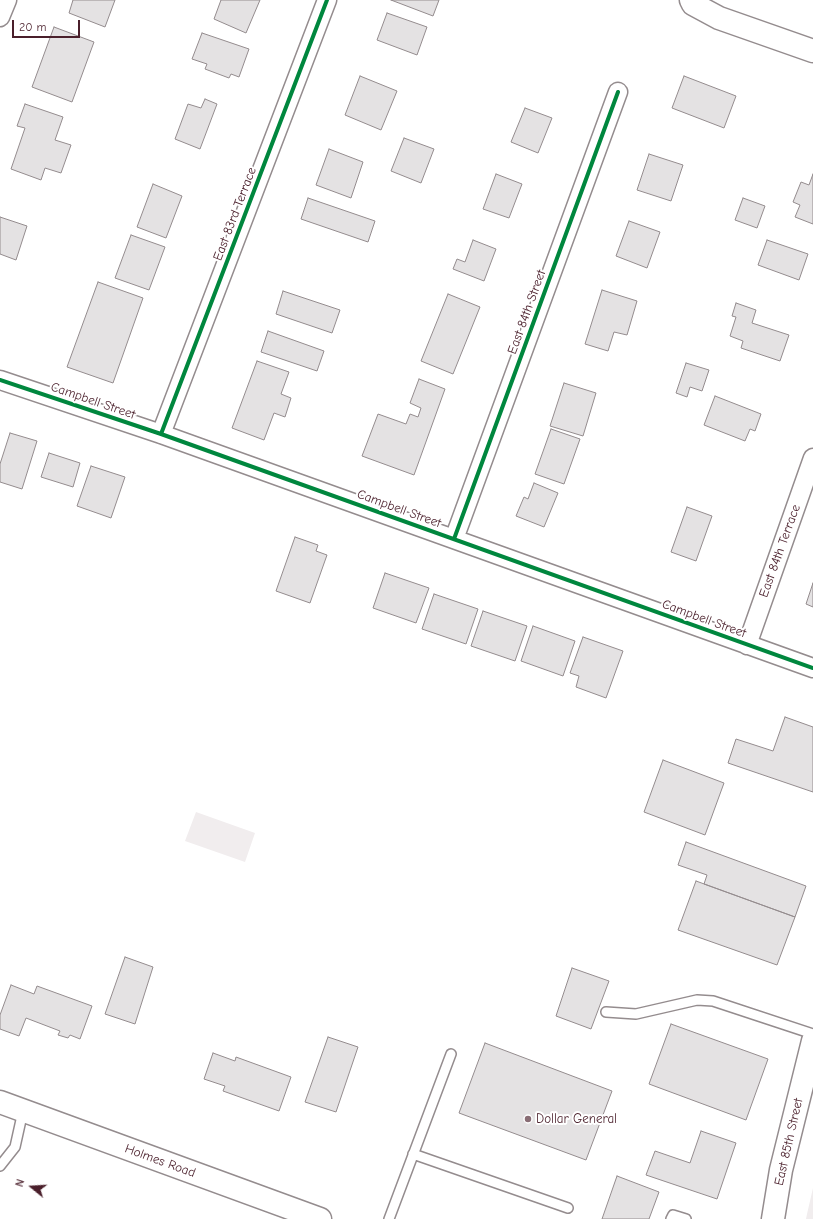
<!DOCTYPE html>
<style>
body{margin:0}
#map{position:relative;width:813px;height:1219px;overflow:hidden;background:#fff;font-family:"Comic Neue",sans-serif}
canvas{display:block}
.north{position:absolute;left:12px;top:1167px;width:40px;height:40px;-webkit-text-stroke:3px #fff;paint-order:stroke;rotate:288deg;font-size:11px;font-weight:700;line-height:16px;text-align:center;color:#4a1f2b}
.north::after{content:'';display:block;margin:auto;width:14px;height:18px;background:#4a1f2b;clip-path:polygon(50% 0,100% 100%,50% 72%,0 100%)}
.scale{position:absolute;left:12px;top:20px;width:68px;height:18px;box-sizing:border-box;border:2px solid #4a1f2b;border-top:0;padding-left:5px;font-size:12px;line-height:14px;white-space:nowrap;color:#4a1f2b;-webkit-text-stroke:3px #fff;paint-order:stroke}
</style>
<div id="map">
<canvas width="813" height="1219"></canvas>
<div class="north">N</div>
<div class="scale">20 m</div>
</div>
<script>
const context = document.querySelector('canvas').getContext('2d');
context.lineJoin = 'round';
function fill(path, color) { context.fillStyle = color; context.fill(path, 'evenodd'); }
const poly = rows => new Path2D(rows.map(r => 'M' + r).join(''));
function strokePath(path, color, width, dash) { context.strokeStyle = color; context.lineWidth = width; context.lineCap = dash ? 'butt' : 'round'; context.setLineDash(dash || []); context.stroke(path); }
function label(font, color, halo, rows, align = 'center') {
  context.font = font + ' "Comic Neue",sans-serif'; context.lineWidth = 4; context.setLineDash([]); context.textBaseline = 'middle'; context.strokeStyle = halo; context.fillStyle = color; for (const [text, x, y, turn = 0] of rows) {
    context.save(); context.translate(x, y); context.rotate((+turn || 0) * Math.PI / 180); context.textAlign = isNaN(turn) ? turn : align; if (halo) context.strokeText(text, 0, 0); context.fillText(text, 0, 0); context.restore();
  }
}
fill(poly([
 [196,812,255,833,245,862,185,841],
 [813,1188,813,1219,806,1219,807,1214]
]), '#f1edee');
const building = poly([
 [73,0,115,0,105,27,69,13,73,0],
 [221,0,260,0,246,33,214,19,221,0],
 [391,0,439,0,433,16,391,0],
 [387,13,427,27,417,55,377,40,387,13],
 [54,27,94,42,72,102,32,87,54,27],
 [202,33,249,49,239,77,231,74,229,78,205,69,207,64,192,59,202,33],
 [360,76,397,91,381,130,345,115,360,76],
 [684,76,736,96,724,128,672,108,684,76],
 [205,99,217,104,200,149,175,139,188,104,201,108,205,99],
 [25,104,63,117,55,140,71,145,61,173,45,168,41,180,11,169,25,128,17,126,25,104],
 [525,108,552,118,538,153,511,142,525,108],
 [404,138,434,149,421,183,391,171,404,138],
 [329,149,363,162,351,198,316,185,329,149],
 [649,154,683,165,671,201,637,190,649,154],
 [496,174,522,184,509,218,483,209,496,174],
 [813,174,813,224,795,217,800,205,793,202,801,182,809,185,813,174],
 [153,184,182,196,166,238,137,227,153,184],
 [308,198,375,221,368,242,301,219,308,198],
 [743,198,765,206,757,228,735,220,743,198],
 [0,217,27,226,16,260,0,254,0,217],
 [629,221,660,232,647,268,616,256,629,221],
 [131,235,165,247,149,290,115,278,131,235],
 [473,240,496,249,484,281,453,269,457,259,465,262,473,240],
 [767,240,808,254,799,280,758,265,767,240],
 [98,282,143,298,113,383,67,367,98,282],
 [602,290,637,301,627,335,614,332,608,351,585,344,602,290],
 [283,291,340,310,332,333,276,314,283,291],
 [448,294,480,307,453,374,421,361,448,294],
 [736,303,756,310,752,323,789,335,780,361,741,348,743,341,730,336,736,317,732,316,736,303],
 [268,331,324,351,317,371,261,352,268,331],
 [257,361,289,372,281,394,291,398,285,417,274,413,264,440,232,428,257,361],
 [686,363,709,370,702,391,690,387,687,397,676,393,686,363],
 [419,379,445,389,414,475,362,456,378,414,406,424,410,414,418,417,421,408,410,403,419,379],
 [564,383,596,393,583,436,550,426,564,383],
 [715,396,761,414,755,431,750,429,745,441,704,425,715,396],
 [551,429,580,439,564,484,535,474,551,429],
 [10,433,37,441,22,489,0,482,0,464,10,433],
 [49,453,80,463,73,487,41,477,49,453],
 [91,466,125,477,111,518,77,506,91,466],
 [534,483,558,493,544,527,516,516,524,497,528,499,534,483],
 [687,507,712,516,696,561,671,552,687,507],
 [295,537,318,545,316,551,327,555,310,603,276,591,295,537],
 [385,573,429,588,416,623,373,608,385,573],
 [813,583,813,607,806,604,813,583],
 [434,594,478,609,466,644,422,629,434,594],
 [483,611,527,626,515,661,471,646,483,611],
 [533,626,575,641,563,676,521,661,533,626],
 [583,637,623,651,606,698,576,687,579,676,570,673,583,637],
 [785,717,813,727,813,792,728,763,736,739,773,751,785,717],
 [663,760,724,783,705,835,644,812,663,760],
 [686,842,806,886,795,917,704,884,707,875,678,865,686,842],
 [696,881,795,917,777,965,678,930,696,881],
 [125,957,153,967,135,1024,105,1014,125,957],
 [572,968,609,981,591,1029,556,1016,572,968],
 [11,985,34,994,37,986,92,1006,80,1039,70,1035,68,1038,58,1035,60,1031,26,1018,19,1036,0,1029,0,1015,11,985],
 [671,1024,768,1059,746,1120,649,1084,671,1024],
 [328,1037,358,1047,336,1112,305,1102,328,1037],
 [485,1043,612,1091,586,1160,459,1113,485,1043],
 [213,1053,235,1061,236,1057,291,1077,279,1111,223,1091,225,1086,204,1079,213,1053],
 [701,1131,736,1143,717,1199,646,1175,655,1151,690,1163,701,1131],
 [617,1176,659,1192,649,1219,602,1219,617,1176]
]);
fill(building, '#e4e2e3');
strokePath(building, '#948c8e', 1);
const lane = poly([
 [606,1012,636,1014,697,1000,713,1001,813,1034],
 [413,1154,568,1208],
 [0,1166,15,1147,23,1111],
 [389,1219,451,1054],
 [671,1219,673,1215,686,1219]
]);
const street = poly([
 [0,17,7,0],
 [0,380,161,434,813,668],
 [161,434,327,0],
 [454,539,618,92],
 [747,645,813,458]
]);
const secondary = poly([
 [691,0,693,4,719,18,813,51],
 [0,1102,320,1219],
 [773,1219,781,1170,813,1041]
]);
strokePath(lane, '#948c8e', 12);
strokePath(street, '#948c8e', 21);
strokePath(secondary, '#948c8e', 25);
strokePath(lane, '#fff', 9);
strokePath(street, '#fff', 18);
strokePath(secondary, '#fff', 22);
strokePath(poly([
 [0,380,161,434,813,668],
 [161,434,327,0],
 [454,539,618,92]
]), '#00873e', 4);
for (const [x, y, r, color] of [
 [528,1119,4,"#896d75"]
]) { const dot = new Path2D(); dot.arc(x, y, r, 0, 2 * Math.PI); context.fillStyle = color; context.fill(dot); strokePath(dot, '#fff', 1.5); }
label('13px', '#4a1f2b', '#fff', [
 ["East 83rd Terrace",235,214,-69],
 ["East 84th Street",527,312,-70],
 ["Campbell Street",93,401,19],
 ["Campbell Street",399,509,20],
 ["East 84th Terrace",780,551,-70],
 ["Campbell Street",704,619,20],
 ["East 85th Street",789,1142,-77],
 ["Holmes Road",160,1161,20]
]);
label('13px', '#4a1f2b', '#fff', [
 ["Dollar General",536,1119]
], 'left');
</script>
